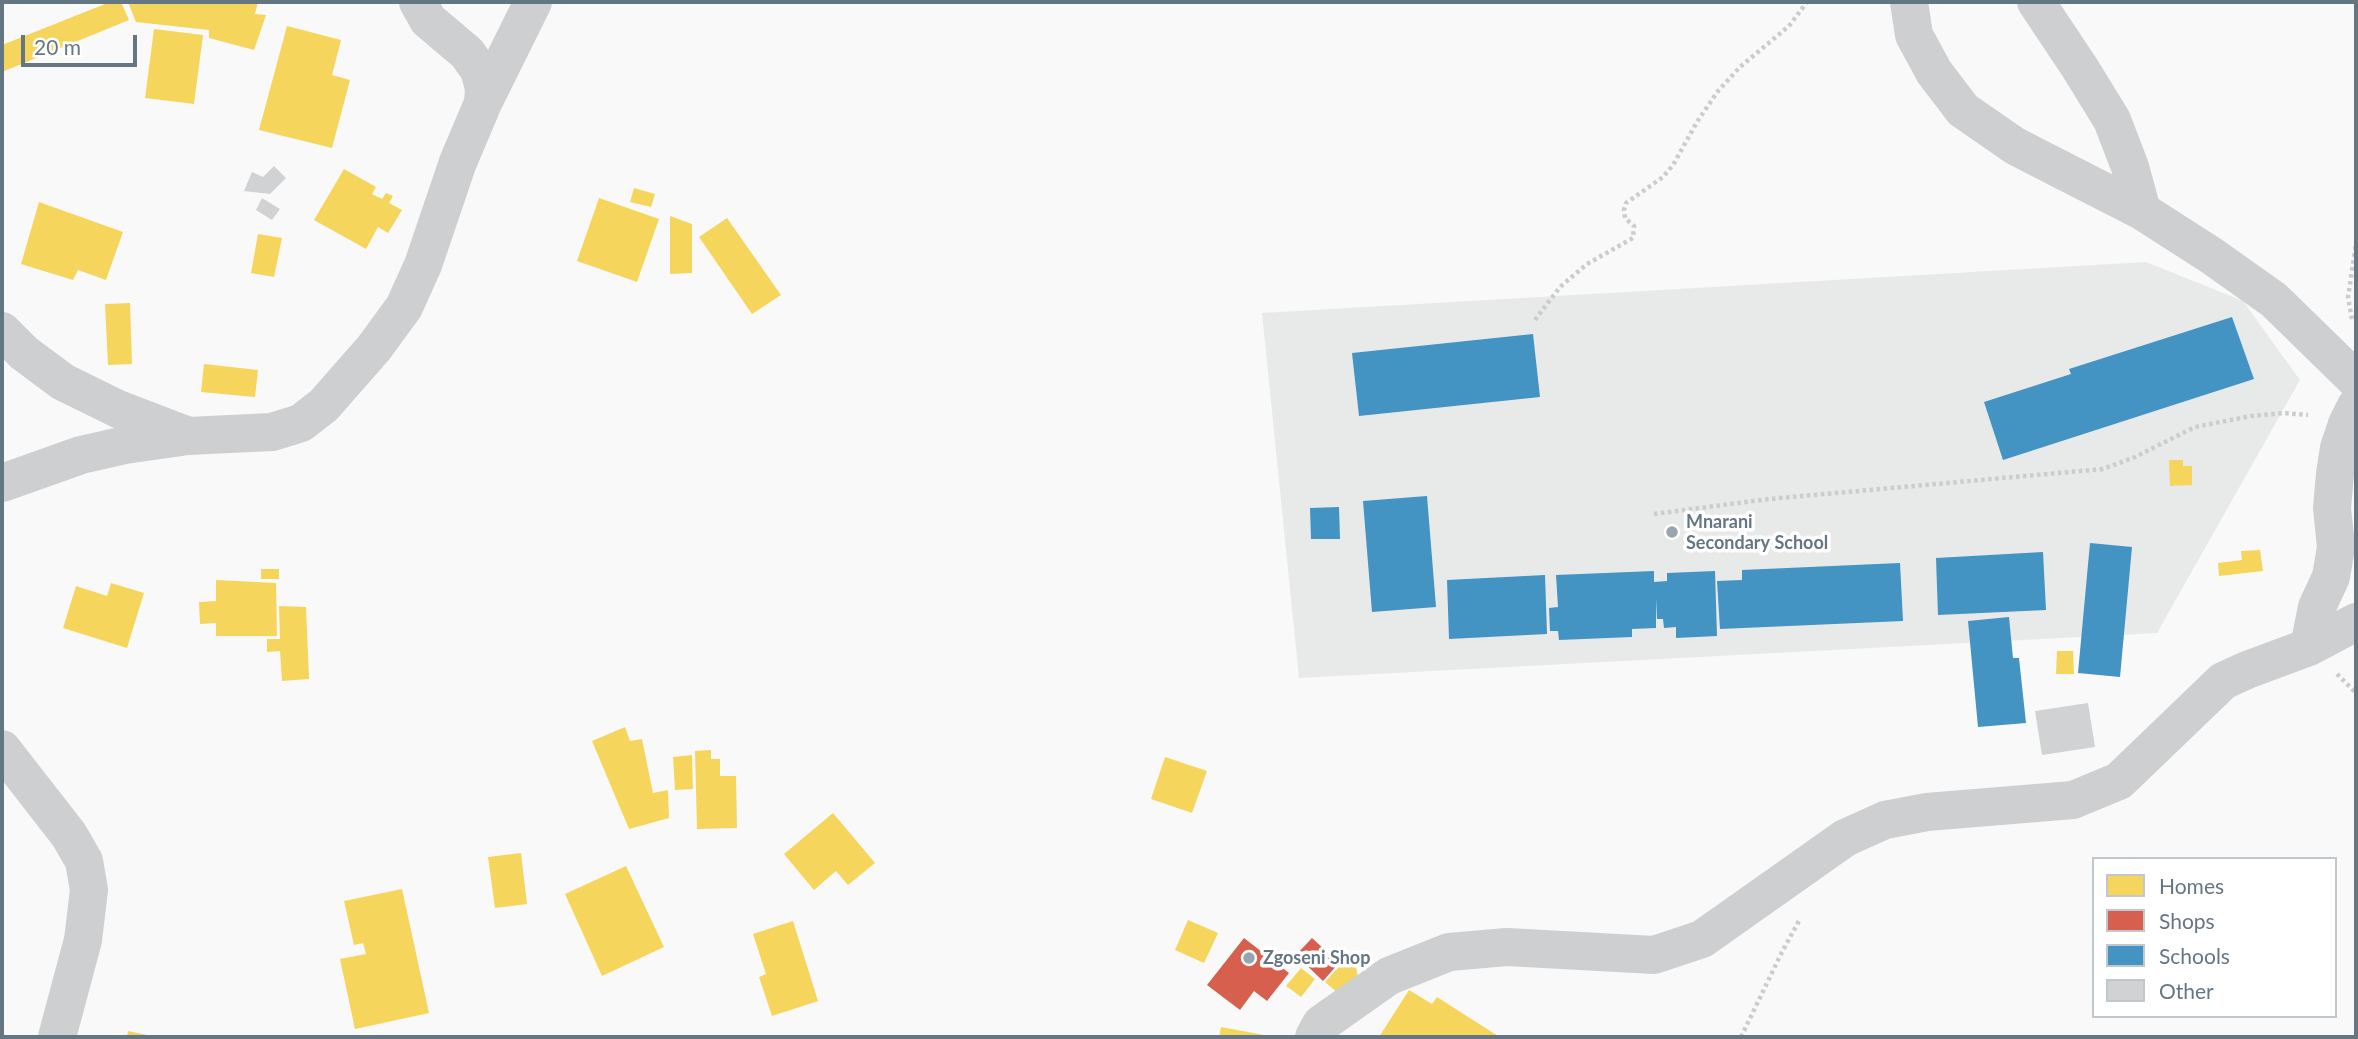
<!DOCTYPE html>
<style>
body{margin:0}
#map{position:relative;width:2358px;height:1039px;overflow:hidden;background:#f9f9f9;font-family:Lato,sans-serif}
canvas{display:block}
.frame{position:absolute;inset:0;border:4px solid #657683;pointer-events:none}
.legend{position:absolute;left:2092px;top:857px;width:245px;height:161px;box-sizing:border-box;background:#fff;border:2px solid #c1c8cd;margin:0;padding:9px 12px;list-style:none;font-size:21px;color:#657683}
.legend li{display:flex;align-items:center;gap:14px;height:35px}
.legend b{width:35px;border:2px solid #c1c8cd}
.scale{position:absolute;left:21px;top:35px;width:116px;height:32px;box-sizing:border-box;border:4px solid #657683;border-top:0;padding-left:9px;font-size:21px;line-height:24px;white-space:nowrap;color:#657683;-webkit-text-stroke:5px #fff;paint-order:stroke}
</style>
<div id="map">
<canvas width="2358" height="1039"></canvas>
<div class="frame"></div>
<ul class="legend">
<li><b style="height:19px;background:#f6d55c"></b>Homes</li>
<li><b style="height:19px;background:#d6604d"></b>Shops</li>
<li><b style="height:19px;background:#4393c3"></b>Schools</li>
<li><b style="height:19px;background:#d0d2d3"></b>Other</li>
</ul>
<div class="scale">20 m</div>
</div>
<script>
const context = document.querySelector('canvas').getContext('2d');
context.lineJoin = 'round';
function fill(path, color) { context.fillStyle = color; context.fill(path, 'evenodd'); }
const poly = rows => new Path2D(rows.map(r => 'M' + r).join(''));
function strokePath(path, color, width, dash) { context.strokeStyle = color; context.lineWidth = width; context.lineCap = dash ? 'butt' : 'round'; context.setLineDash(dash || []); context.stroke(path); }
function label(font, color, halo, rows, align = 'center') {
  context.font = font + ' Lato,sans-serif'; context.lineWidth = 7; context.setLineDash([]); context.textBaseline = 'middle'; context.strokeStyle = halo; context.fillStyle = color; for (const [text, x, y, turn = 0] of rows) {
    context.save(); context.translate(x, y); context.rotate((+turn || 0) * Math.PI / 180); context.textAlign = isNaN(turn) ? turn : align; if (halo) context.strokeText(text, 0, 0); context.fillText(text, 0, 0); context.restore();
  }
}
fill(poly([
 [2146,262,2243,301,2300,380,2157,633,1299,678,1262,313]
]), '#e8e9e9');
fill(poly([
 [110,2,121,2,129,20,2,72,2,45],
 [128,2,258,2,255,14,266,15,254,50,209,38,209,30,136,22],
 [287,26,341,40,332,75,350,80,332,148,259,130],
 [154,29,203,35,194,104,145,98],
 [344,169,376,187,372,194,382,199,386,193,393,196,389,203,402,210,388,233,378,227,366,249,314,220],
 [634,188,655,194,651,207,630,202],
 [599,198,659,219,637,282,577,261],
 [39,202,123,232,106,280,78,270,73,280,21,264],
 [670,216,692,224,692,273,670,274],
 [727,218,781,295,752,314,699,237],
 [258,234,282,238,274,277,251,273],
 [130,303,132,364,108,365,105,304],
 [204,364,258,370,255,397,201,392],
 [2169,460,2183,460,2183,466,2192,466,2192,485,2170,486],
 [2260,550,2263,571,2219,576,2218,563,2242,560,2241,551],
 [261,569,279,569,279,579,261,579],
 [216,580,276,583,277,636,216,636,216,623,200,624,199,602,216,601],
 [111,583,144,593,127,648,63,628,76,586,107,596],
 [279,606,306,607,309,679,282,681,280,651,267,652,267,639,280,639],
 [2057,651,2073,651,2074,674,2056,674],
 [625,727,630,741,642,739,653,793,668,790,669,818,629,829,592,741],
 [711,750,711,759,720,759,720,776,736,776,737,828,697,829,695,751],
 [692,755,693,789,675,790,673,757],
 [1165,757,1207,771,1192,813,1151,799],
 [833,813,875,863,848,885,836,871,814,890,784,854],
 [521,853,527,904,495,908,488,857],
 [626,866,664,947,602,976,565,894],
 [402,889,429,1013,355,1029,340,959,366,954,363,943,354,945,344,901],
 [1188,920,1218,933,1204,963,1175,950],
 [793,921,818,1001,772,1016,759,977,766,974,753,934],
 [1339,967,1356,967,1358,977,1339,994,1325,982],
 [1301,968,1315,979,1301,997,1286,986],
 [1409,990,1432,1004,1437,997,1498,1036,1379,1037],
 [1221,1027,1264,1035,1263,1037,1219,1037],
 [128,1031,152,1036,152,1037,127,1037]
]), '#f6d55c');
fill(poly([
 [1244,938,1289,973,1267,1001,1254,991,1240,1010,1207,985],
 [1312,938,1339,963,1323,981,1296,955]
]), '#d6604d');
fill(poly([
 [2232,317,2254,379,2003,460,1984,402,2071,374,2069,369],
 [1533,334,1540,397,1359,416,1352,353],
 [1427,496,1436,607,1372,612,1363,501],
 [1339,507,1340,539,1311,539,1310,508],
 [2090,543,2132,547,2120,677,2078,673],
 [2043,552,2046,610,1938,615,1936,558],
 [1900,563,1903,621,1720,629,1717,581,1742,580,1742,570],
 [1654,571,1654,582,1667,581,1667,573,1715,571,1717,636,1676,638,1676,627,1664,628,1663,619,1657,619,1656,598,1656,628,1632,629,1632,637,1559,640,1558,631,1550,631,1549,608,1558,607,1556,575],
 [1545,575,1547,634,1449,639,1447,580],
 [2009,617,2013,658,2019,658,2026,723,1978,727,1968,621]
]), '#4393c3');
fill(poly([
 [274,166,286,178,270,194,244,191,252,172,263,177],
 [262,198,280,209,272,220,256,210],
 [2088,703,2095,747,2042,755,2035,711]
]), '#d0d2d3');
strokePath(poly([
 [2352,319,2348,297,2356,244],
 [1535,320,1560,287,1587,264,1633,238,1634,226,1625,218,1624,210,1626,203,1663,177,1673,165,1697,122,1718,91,1740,67,1789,26,1807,2],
 [1654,514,1769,499,2103,469,2135,457,2195,427,2251,416,2284,413,2308,415],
 [2337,674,2356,693],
 [1741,1037,1782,952,1800,919]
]), '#cbcccd', 4.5, [3.5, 3.5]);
strokePath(poly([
 [1909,2,1914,35,1934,72,1963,110,2015,146,2142,211,2212,256,2274,300,2356,380],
 [2036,2,2080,68,2112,120,2130,167,2142,211],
 [483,103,533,2],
 [2,331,24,353,63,382,118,409,186,435],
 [2,483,81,455,125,445,188,436,272,432,301,423,324,405,374,348,404,307,423,265,458,162,483,103,484,88,479,70,467,53,428,20,418,2],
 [2309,647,2317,607,2331,577,2336,547,2332,508,2335,474,2339,448,2347,424,2356,406],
 [2,749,69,835,84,861,89,890,83,940,57,1037],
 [1314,1037,1321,1024,1389,976,1449,952,1507,947,1654,955,1702,939,1845,838,1885,820,1927,812,2073,800,2119,781,2223,681,2247,670,2309,647,2356,622]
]), '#cecfd0', 38);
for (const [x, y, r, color] of [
 [1672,532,7,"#99a4ac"],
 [1249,958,7,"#99a4ac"]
]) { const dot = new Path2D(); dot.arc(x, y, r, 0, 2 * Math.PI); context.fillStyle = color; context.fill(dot); strokePath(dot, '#fff', 2.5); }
label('bold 18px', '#657683', '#fff', [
 ["Mnarani",1686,522],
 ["Secondary School",1686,543],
 ["Zgoseni Shop",1263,958]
], 'left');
</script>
